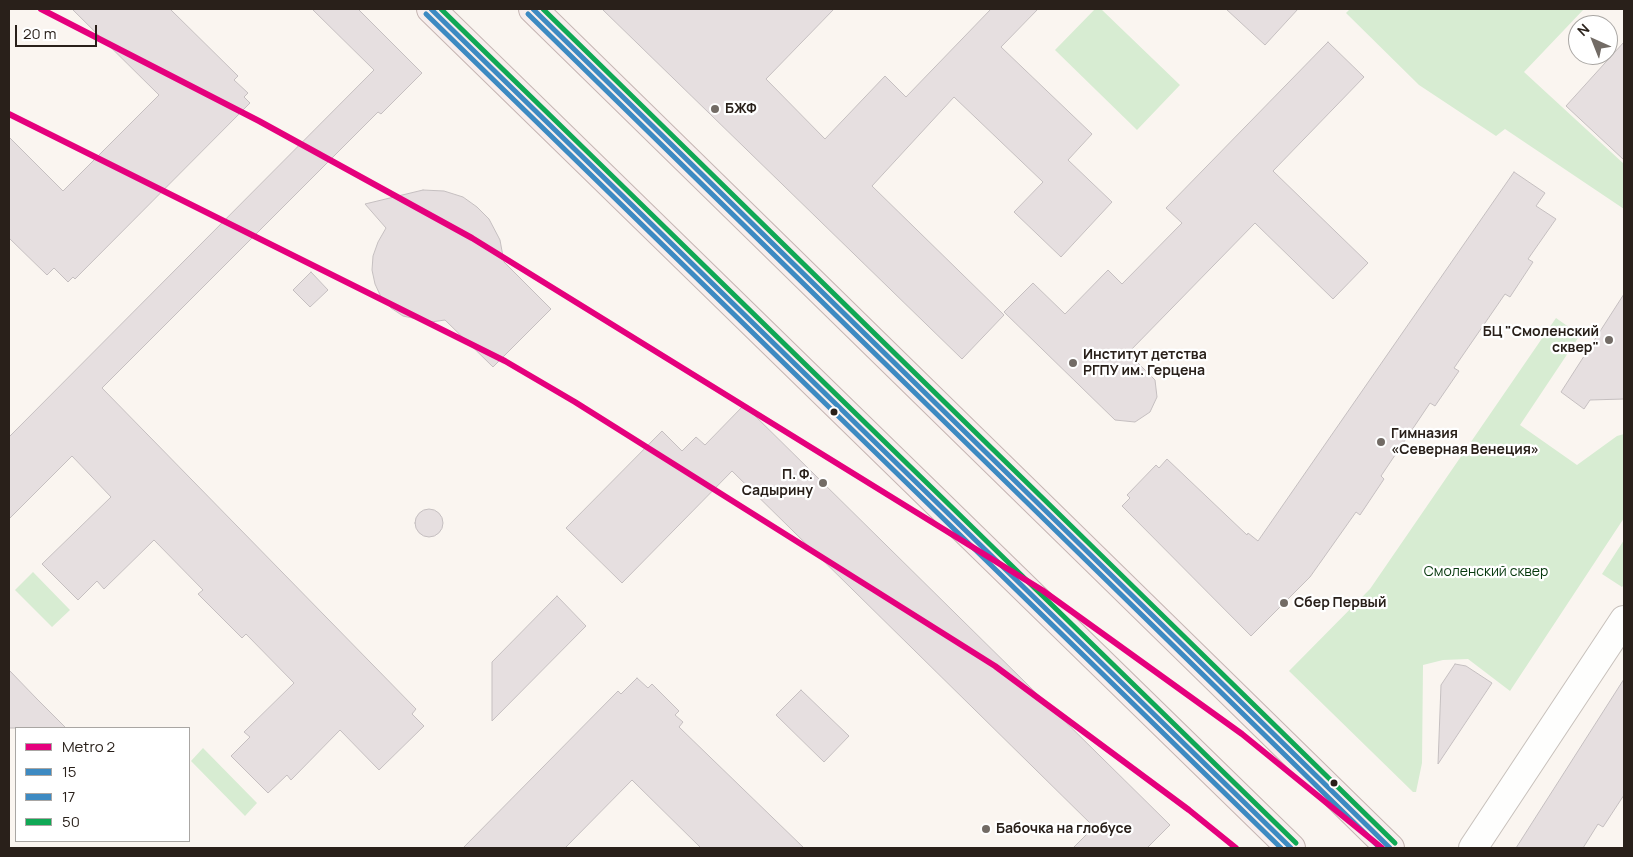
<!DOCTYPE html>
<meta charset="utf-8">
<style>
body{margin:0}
#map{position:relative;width:1633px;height:857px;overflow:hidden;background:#faf5f0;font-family:Manrope,sans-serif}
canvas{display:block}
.frame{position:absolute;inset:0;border:10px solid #29201a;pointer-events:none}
.legend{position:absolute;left:15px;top:727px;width:175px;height:115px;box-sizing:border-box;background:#fff;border:1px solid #a9a6a3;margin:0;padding:6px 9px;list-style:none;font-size:15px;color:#29201a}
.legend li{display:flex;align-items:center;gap:10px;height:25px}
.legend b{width:25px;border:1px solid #a9a6a3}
.north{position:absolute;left:1568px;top:15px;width:50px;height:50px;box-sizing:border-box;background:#fff;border:1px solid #a9a6a3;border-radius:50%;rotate:316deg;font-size:14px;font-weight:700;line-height:20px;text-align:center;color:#29201a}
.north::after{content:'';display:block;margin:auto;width:18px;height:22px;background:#726b65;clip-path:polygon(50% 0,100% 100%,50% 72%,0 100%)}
.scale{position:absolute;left:15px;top:25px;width:82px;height:22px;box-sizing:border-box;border:2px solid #29201a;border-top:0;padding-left:6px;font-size:15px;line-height:18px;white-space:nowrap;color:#29201a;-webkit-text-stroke:4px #fff;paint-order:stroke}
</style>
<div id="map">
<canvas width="1633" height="857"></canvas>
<div class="frame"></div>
<ul class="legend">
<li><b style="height:6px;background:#e5007d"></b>Metro 2</li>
<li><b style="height:6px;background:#3d8ac2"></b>15</li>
<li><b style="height:6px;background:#3d8ac2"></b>17</li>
<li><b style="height:6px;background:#10a855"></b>50</li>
</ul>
<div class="north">N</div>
<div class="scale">20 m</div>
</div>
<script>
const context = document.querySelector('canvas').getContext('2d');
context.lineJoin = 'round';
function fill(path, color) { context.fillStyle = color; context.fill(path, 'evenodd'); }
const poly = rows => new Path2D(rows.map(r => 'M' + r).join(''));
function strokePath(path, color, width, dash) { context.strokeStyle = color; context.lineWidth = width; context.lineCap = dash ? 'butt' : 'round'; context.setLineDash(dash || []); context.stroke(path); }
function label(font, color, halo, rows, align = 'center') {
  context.font = font + ' Manrope,sans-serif'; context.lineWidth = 4.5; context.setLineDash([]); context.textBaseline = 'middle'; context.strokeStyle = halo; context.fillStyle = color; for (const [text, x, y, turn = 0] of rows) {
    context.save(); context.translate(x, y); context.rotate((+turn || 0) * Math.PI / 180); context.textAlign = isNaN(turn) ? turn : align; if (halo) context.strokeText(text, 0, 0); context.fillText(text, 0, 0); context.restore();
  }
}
fill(poly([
 [1095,9,1101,9,1180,85,1137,130,1055,50],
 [1350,9,1584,9,1524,72,1624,164,1624,209,1505,129,1496,136,1419,85,1346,13],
 [1556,318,1580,335,1520,425,1577,465,1617,436,1624,434,1624,518,1510,691,1468,659,1443,660,1423,665,1422,763,1416,792,1413,792,1289,671,1370,589],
 [1624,540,1624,585,1622,587,1602,574],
 [33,572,70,610,52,627,15,590],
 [203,748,257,803,245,816,191,761]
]), '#d7ecd2');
const building = poly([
 [72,9,170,9,238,76,234,80,248,93,244,97,250,103,75,279,73,277,68,282,54,268,47,275,9,238,9,137,63,191,159,95,72,9],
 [312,9,358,9,422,73,381,114,378,112,102,388,416,709,412,714,424,726,379,770,340,730,291,780,287,775,268,793,231,756,250,737,244,732,294,683,246,634,242,638,198,594,203,590,154,540,104,589,97,581,78,600,42,564,111,497,72,456,9,519,9,437,374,70,312,9],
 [602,9,834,9,766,79,825,139,885,76,906,97,991,9,1038,9,1001,47,1092,134,1068,160,1112,202,1061,257,1014,212,1043,182,954,97,872,186,1004,315,962,359,602,9],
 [1226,9,1298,9,1265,45,1226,9],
 [1328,42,1364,77,1273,171,1368,263,1333,299,1255,223,1128,353,1155,380,1157,397,1150,412,1135,422,1115,420,1004,312,1033,283,1065,314,1108,270,1122,284,1182,223,1166,208,1328,42],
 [1624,42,1624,160,1566,106,1624,42],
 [1514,172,1545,193,1536,206,1556,219,1528,259,1533,262,1510,297,1505,294,1454,368,1459,371,1435,406,1430,403,1381,476,1384,479,1360,515,1356,512,1310,577,1251,636,1122,506,1130,498,1127,495,1156,465,1159,468,1167,459,1247,535,1248,533,1258,541,1514,172],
 [423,190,444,191,463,197,477,207,489,219,500,240,504,262,551,309,493,367,445,320,431,322,403,316,391,308,381,297,375,284,372,270,373,256,378,242,386,228,365,204,423,190],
 [311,272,328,290,310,307,293,290,311,272],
 [1624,294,1624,399,1590,400,1584,409,1561,392,1624,294],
 [744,405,1170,825,1147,848,1073,848,1094,827,732,471,622,583,566,528,662,431,682,451,696,437,705,445,744,405],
 '415 523a14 14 0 1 1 28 0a14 14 0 1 1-28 0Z',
 [557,596,586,626,492,721,492,662,557,596],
 [1455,664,1466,666,1492,683,1438,764,1441,685,1455,664],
 [9,670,37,699,66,728,9,728,9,670],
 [637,678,648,688,652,684,679,711,675,715,683,722,679,727,804,848,701,848,632,780,565,848,463,848,618,691,621,694,637,678],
 [1624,679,1624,795,1603,827,1598,824,1583,848,1516,848,1624,679],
 [801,690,849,736,824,762,776,715,801,690]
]);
fill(building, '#e6dfe0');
strokePath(building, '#c5bfc0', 1);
const minor = poly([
 [1473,848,1624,620]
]);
const major = poly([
 [431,9,1291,848],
 [533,9,1390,848]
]);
strokePath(minor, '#c7c0bb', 30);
strokePath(major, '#c5b5b2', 30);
strokePath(minor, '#fefefd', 28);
strokePath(major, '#f7eeed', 28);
strokePath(poly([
 [431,9,1291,848],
 [533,9,1390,848]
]), '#3d8ac2', 5);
strokePath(poly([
 [426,14,1281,848],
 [528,14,1380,848]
]), '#3d8ac2', 5);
strokePath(poly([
 [441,9,1296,843],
 [543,9,1395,843]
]), '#10a855', 5);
strokePath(poly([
 [41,9,259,121,472,238,1042,590,1242,734,1382,848],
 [9,114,505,361,575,402,995,666,1189,810,1236,848]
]), '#e5007d', 6);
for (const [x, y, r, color] of [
 [715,109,5,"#726b65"],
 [1609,340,5,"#726b65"],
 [1073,363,5,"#726b65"],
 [834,412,4.5,"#29201a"],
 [1381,442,5,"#726b65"],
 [823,483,5,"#726b65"],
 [1284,603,5,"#726b65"],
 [1334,783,4.5,"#29201a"],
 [986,829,5,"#726b65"]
]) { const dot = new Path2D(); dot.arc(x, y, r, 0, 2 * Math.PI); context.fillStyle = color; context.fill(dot); strokePath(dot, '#fff', 2); }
label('bold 14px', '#29201a', '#fff', [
 ["БЖФ",725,109],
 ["БЦ \"Смоленский",1599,332,"right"],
 ["сквер\"",1599,348,"right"],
 ["Институт детства",1083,355],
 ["РГПУ им. Герцена",1083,371],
 ["Гимназия",1391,434],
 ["«Северная Венеция»",1391,450],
 ["П. Ф.",813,475,"right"],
 ["Садырину",813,491,"right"],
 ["Сбер Первый",1294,603],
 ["Бабочка на глобусе",996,829]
], 'left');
label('14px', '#06380d', '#fff', [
 ["Смоленский сквер",1486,572]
]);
</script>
